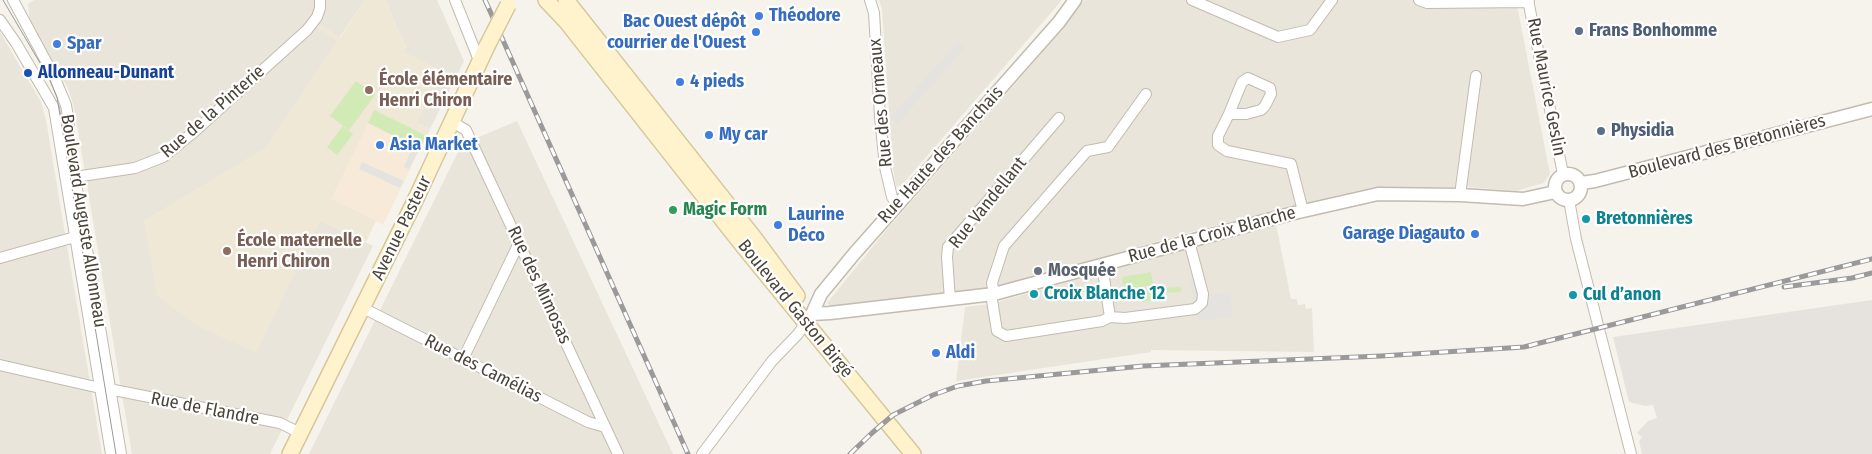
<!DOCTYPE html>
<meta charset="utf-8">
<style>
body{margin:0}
canvas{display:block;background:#f6f3ec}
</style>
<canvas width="1872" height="454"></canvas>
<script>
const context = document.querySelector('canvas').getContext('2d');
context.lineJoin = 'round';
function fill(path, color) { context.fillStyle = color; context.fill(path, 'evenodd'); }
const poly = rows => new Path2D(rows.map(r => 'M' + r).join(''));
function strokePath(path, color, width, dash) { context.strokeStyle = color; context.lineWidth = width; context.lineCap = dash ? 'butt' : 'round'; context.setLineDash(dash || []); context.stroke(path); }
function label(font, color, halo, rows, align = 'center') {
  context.font = font + ' "Fira Sans Condensed",sans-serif'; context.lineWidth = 4.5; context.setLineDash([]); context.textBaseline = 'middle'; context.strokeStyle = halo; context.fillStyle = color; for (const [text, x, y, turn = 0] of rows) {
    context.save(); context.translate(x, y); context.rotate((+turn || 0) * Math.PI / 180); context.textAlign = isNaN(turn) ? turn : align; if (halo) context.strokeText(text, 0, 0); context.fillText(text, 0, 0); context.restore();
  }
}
fill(poly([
 [34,0,365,0,339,38,321,25,318,28,338,41,266,148,144,221,255,353,320,220,373,246,270,454,132,454,74,107,68,88,30,24,28,4],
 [385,0,437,0,464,61,430,129,417,123,404,52,406,48],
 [879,0,1062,0,901,186,896,186,893,168,882,9],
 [1084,0,1516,0,1550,174,1544,183,1516,191,1468,187,1375,187,1313,201,1180,235,1033,277,985,289,831,307,827,303,888,228,1023,75,1065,26],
 [0,32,41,102,46,120,102,454,0,454],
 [517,121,673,454,309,454,462,144],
 [1276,224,1291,299,1297,299,1298,305,1305,304,1306,309,1312,308,1314,352,1151,350,1151,352,956,381,965,307,990,304]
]), '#eae5da');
fill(poly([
 [368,123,420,149,383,225,330,199]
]), '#f7ead8');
fill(poly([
 [1872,300,1872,454,1642,454,1639,441,1642,437,1637,433,1648,421,1657,418,1653,405,1645,406,1629,402,1613,337]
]), '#e6e2dd');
fill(poly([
 [365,0,385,0,406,49,404,52,443,71,417,123,430,129,427,136,374,111,331,199,376,221,366,242,320,220,256,353,196,325,157,296,144,221,266,148,337,41,318,28,321,25,340,38]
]), '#efe8d6');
fill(poly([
 [356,81,375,95,349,130,330,116],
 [374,110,427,136,420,149,368,123],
 [343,126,353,134,337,155,327,147],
 [1151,272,1153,285,1124,290,1122,277],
 [1181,287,1181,292,1159,293,1158,288],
 [1153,288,1155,300,1142,302,1140,290]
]), '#d2eab5');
fill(poly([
 [958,42,965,48,897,124,890,118],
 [413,146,419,149,409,169,404,167],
 [362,162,404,181,400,188,359,169],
 [1195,274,1200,295,1196,302,1192,299,1195,295,1192,293,1193,290,1190,288,1192,285,1189,283],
 [1116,289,1119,310,1112,311,1109,290],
 [1230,292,1233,317,1198,321,1197,311,1207,295]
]), '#e5e3e0');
const minor = poly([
 [13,0,54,76,66,105,69,123,69,137,74,171,121,454],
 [455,0,480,63],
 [870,0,874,13,880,117,885,167,892,197,897,204],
 [1192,0,1278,37,1310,30,1332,0],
 [1419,0,1427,3,1529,2],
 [1528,0,1563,174],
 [0,20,16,43,54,108,111,454],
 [1229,114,1242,82,1248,78,1270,88,1271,94,1265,106,1261,110,1246,114,1229,114,1218,136,1218,145,1227,151,1291,164,1303,211],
 [452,122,466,130,618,454],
 [75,177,135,168,163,157,195,131,307,30,317,17,320,8,320,0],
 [1460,195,1476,76],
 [1569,200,1576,239,1631,454],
 [0,258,75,237],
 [1102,265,1110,317],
 [991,294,997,331,1006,336,1102,321,1110,317,1125,318,1195,309,1202,303,1203,294,1189,241],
 [994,294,992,283,1004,246,1087,151,1108,147,1146,94],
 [950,300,947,257,948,247,1059,118],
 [363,308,588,422,605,427],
 [463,359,519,243],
 [0,365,100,388],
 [109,389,280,423,300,433],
 [702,454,772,361,798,334,808,319]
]);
const tertiary = poly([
 [1075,0,1059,22,854,254,821,294,812,314,830,313,994,294,1290,214,1378,194,1460,195,1523,199,1555,192],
 '1555 187a13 13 0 1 1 26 0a13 13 0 1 1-26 0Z',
 [1581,183,1595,181,1872,109]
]);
const secondary = poly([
 [546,0,566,21,744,247,913,454],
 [566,0,755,239,797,296],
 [290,454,413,205,487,46]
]);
strokePath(minor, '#c2bbae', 12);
strokePath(tertiary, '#c2bbae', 15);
strokePath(secondary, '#d6c79b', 18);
strokePath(minor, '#fff', 10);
strokePath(tertiary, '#fff', 12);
strokePath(secondary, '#fff3cd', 15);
strokePath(poly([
 [3,0,50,80,57,97,116,454]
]), '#9a9a9a', 1);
const rail = poly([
 [485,0,688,454],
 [1784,287,1852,278,1872,273],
 [850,454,872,433,893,415,933,395,958,386,986,381,1143,366,1381,356,1524,347,1872,259]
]);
strokePath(rail, '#9a9a9a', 5);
strokePath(rail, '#fff', 3, [9]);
const secondaryBridge = poly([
 [487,46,508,5]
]);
strokePath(secondaryBridge, '#d6c79b', 18, []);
strokePath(secondaryBridge, '#fff3cd', 15);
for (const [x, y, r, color] of [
 [759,16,5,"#3f7fe0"],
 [1579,31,5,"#5c6f8a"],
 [756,32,5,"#3f7fe0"],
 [57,44,5,"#3f7fe0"],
 [28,73,5,"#1a4fb4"],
 [680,82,5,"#3f7fe0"],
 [369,90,5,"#8d6e63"],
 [1601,131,5,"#5c6f8a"],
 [709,135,5,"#3f7fe0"],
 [380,145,5,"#3f7fe0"],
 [673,210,5,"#2e9e5b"],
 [1586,219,5,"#0f9aa8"],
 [778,225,5,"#3f7fe0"],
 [1475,234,5,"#3f7fe0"],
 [227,251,5,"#8d6e63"],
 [1038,271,5,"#6b7280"],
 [1034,294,5,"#0f9aa8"],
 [1573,295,5,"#0f9aa8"],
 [936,353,5,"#3f7fe0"]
]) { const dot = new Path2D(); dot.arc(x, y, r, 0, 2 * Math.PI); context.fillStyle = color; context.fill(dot); strokePath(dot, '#fff', 2); }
label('bold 18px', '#366cbe', '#fff', [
 ["Théodore",769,16],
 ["Bac Ouest dépôt",746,22,"right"],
 ["courrier de l'Ouest",746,43,"right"],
 ["Spar",67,44],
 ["4 pieds",690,82],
 ["My car",719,135],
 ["Asia Market",390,145],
 ["Laurine",788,215],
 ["Déco",788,236],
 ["Garage Diagauto",1465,234,"right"],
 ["Aldi",946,353]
], 'left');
label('bold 18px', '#4e5e75', '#fff', [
 ["Frans Bonhomme",1589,31],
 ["Physidia",1611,131]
], 'left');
label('bold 18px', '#164399', '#fff', [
 ["Allonneau-Dunant",38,73]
], 'left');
label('bold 18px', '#785e54', '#fff', [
 ["École élémentaire",379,80],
 ["Henri Chiron",379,101],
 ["École maternelle",237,241],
 ["Henri Chiron",237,262]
], 'left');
label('18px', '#4b4439', '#fff', [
 ["Rue Maurice Geslin",1546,87,79],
 ["Rue des Ormeaux",881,103,-95],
 ["Rue de la Pinterie",213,112,-41],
 ["Boulevard des Bretonnières",1727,147,-15],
 ["Rue Haute des Banchais",941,155,-48],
 ["Rue Vandellant",988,203,-51],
 ["Boulevard Auguste Allonneau",83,221,81],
 ["Avenue Pasteur",402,228,-64],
 ["Rue de la Croix Blanche",1212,235,-15],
 ["Rue des Mimosas",539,285,65],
 ["Boulevard Gaston Birgé",795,309,51],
 ["Rue des Camélias",483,369,27],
 ["Rue de Flandre",205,409,11]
]);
label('bold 18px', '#27864d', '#fff', [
 ["Magic Form",683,210]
], 'left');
label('bold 18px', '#0d838f', '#fff', [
 ["Bretonnières",1596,219],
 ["Croix Blanche 12",1044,294],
 ["Cul d’anon",1583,295]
], 'left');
label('bold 18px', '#5b616d', '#fff', [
 ["Mosquée",1048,271]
], 'left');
</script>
